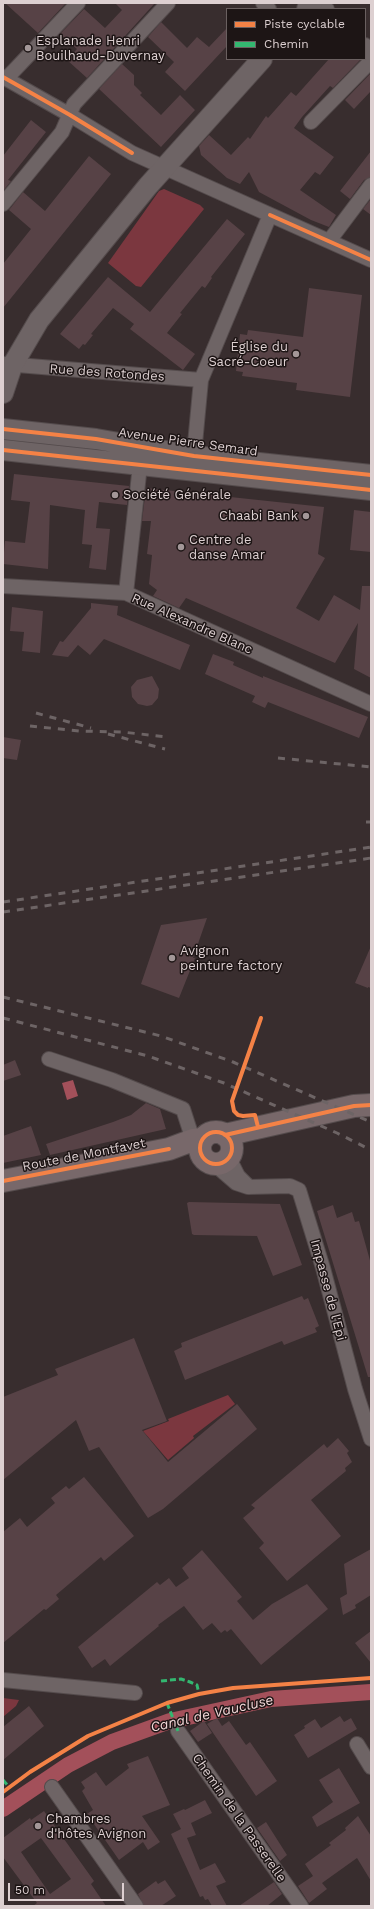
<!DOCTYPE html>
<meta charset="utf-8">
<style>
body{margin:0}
#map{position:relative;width:374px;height:1909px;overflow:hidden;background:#382d2e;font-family:"Work Sans",sans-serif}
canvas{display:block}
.frame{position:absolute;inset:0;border:4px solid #ddd0d1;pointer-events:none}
.legend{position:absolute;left:226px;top:8px;width:140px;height:52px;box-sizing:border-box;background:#1d1515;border:1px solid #6a6060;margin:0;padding:5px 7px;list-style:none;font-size:12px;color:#ddd0d1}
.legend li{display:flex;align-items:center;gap:8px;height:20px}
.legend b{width:20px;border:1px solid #6a6060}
.scale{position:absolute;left:8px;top:1883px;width:116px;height:18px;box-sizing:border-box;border:2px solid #ddd0d1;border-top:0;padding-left:5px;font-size:12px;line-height:14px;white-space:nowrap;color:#ddd0d1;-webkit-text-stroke:3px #1d1515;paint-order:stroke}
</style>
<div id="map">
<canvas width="374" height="1909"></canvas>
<div class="frame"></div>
<ul class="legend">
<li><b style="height:5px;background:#f48246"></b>Piste cyclable</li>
<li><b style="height:5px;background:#33b770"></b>Chemin</li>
</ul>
<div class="scale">50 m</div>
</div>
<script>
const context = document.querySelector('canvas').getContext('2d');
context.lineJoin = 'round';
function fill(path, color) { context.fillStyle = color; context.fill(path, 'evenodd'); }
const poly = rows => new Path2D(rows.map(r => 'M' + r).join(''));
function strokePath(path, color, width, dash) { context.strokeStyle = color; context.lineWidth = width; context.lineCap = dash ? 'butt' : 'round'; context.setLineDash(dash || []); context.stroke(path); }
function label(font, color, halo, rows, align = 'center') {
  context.font = font + ' "Work Sans",sans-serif'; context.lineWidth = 3; context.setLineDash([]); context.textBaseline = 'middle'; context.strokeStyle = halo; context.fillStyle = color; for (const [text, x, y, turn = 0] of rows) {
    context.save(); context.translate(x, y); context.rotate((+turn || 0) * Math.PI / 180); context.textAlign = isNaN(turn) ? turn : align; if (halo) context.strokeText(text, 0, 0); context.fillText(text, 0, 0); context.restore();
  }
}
fill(poly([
 [164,189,200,205,204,209,141,287,136,286,108,263,159,191],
 [228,1395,235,1404,193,1436,194,1438,168,1460,143,1431,169,1421,168,1419],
 [3,1698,19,1700,16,1706,3,1717]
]), '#7b373f');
fill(poly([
 [73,1080,78,1096,67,1100,62,1083]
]), '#a3505a');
strokePath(poly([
 [3,1809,68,1765,112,1742,170,1721,271,1699,371,1692]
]), '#a3505a', 16);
fill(poly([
 [5,3,66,3,38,33],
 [115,3,155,3,87,78,67,60,77,49,60,34,84,9,105,28,122,10],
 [161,22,187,48,197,37,209,47,227,28,227,46,185,91,165,72,174,62,148,37],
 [329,59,361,59,333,88,330,86,302,117,294,128,334,157,320,175,315,172,300,190,336,215,329,227,311,220,259,192,249,172,240,184,227,178,201,155,199,146,209,135,231,155,248,137,250,139,266,116,268,118,291,92,296,96],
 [122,64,134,75,134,85,142,93,140,95,161,115,180,95,195,110,161,147,99,89],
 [371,73,371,91,354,109,345,100],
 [31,120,46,132,8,180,11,181,3,191,3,156],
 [371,151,371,177,364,180,350,199,340,191],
 [89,156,111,174,3,308,3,264,31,229,9,210,23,192,45,211],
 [371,199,371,215,363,209],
 [227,219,245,234,211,277,212,278,205,288,202,286,180,313,182,314,167,333,195,354,183,370,130,329,134,324,113,308,91,334,93,335,85,345,83,344,79,349,60,334,108,277,150,312],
 [309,288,362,295,350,397,296,390,297,383,242,376,243,372,236,371,240,334,247,335,248,330,303,337],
 [14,474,129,486,127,505,99,502,96,528,110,529,106,570,89,568,92,545,82,544,85,510,50,505,48,569,3,564,5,541,25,543,30,502,11,500],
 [146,488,324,507,318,554,325,558,296,608,319,621,334,595,360,610,362,586,371,586,371,678,354,669,358,623,335,663,186,598,179,608,153,596,157,590,149,584,152,555,147,554,151,521,142,521],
 [354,510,371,512,371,552,350,550],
 [91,603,118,606,117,615,190,645,180,670,104,639,90,655,78,645,68,657,52,655,60,641,63,642,91,608],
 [12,607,43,611,40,653,22,651,24,632,10,631],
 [213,654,234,662,233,665,263,678,263,676,368,717,359,738,268,702,265,708,252,702,255,696,205,674],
 [152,676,159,689,158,698,152,705,147,706,138,704,132,697,131,687,137,680],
 [3,737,21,740,17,760,3,758],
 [207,918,193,958,195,958,179,998,141,984,161,925],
 [371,946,371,988,368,987,368,988,355,983],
 [15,1060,21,1075,3,1081,3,1065],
 [146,1103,160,1109,166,1129,50,1155,46,1144,113,1122,131,1115],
 [31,1126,41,1155,3,1163,3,1136],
 [189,1202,280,1204,302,1265,273,1276,257,1236,194,1235,192,1234,187,1203],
 [333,1205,337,1218,352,1212,355,1222,359,1221,371,1264,371,1377,368,1377,317,1211],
 [302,1296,304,1300,308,1298,319,1326,315,1328,317,1332,284,1345,282,1341,185,1380,174,1351,182,1347,181,1343],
 [134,1338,167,1421,142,1430,168,1462,237,1404,257,1429,163,1509,148,1518,99,1447,89,1451,76,1420,3,1480,3,1397,58,1375,55,1369],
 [338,1438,349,1451,347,1453,352,1462,345,1468,346,1471,311,1500,341,1536,287,1581,259,1548,264,1543,243,1518,255,1508,251,1505,270,1489,324,1444,327,1448],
 [84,1477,134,1536,104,1561,101,1557,56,1595,59,1599,46,1610,44,1609,3,1643,3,1532,20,1518,27,1527,55,1503,51,1498,66,1486,69,1489],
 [371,1549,371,1595,355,1605,356,1608,343,1615,340,1598,347,1594,344,1564],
 [202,1550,242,1597,237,1601,253,1620,272,1604,307,1584,328,1609,261,1665,231,1629,227,1632,225,1630,221,1633,212,1623,203,1630,184,1606,158,1625,159,1626,110,1666,105,1659,92,1668,78,1647,157,1582,160,1585,169,1578,176,1587,189,1578,182,1568],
 [371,1631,371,1663,355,1643],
 [29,1706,44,1726,3,1760,3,1727],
 [340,1716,344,1722,351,1718,357,1729,308,1758,294,1735,305,1728,304,1726,315,1719,321,1728],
 [217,1718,222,1726,229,1721,246,1745,250,1742,277,1781,256,1796,207,1724],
 [204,1721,212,1733,198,1742,190,1731],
 [148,1756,170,1805,142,1816,160,1842,148,1850,143,1842,119,1860,87,1814,93,1810,82,1791,85,1788,81,1782,96,1772,106,1786,129,1768,127,1764],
 [339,1768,360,1803,317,1827,312,1817,333,1802,319,1780],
 [205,1800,212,1813,191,1823,196,1835,187,1838,200,1870,215,1863,226,1882,216,1886,227,1906,212,1906,208,1899,205,1900,203,1896,200,1897,171,1834,181,1829,173,1814,184,1809,185,1810],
 [44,1811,94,1881,91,1884,106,1906,33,1906,37,1903,3,1857,3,1838,30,1818,31,1820],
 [41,1838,71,1879,50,1894,21,1852],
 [358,1816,371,1836,371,1881,357,1858,322,1883,327,1889,309,1903,298,1886,313,1876,305,1864,331,1845,329,1843,346,1830,345,1828],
 [266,1822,287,1855,280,1861,257,1828],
 [165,1880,176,1896,161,1906,144,1906,138,1894,156,1881,158,1884],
 [274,1882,282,1894,267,1906,239,1906]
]), '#574246');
const street = poly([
 [263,3,269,9],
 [320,3,327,9],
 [365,45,371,51],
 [3,77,70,115,132,153,371,260],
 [6,79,78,3],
 [311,122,371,61],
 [3,204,62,132,74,104,168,3],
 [329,241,371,185],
 [5,364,201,380],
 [193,465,201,380,270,215],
 [3,586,126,593,371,704],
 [126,593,140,465],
 [49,1059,112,1080,183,1109,193,1140],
 [229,1158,238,1176,247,1185],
 [214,1164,236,1183,248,1187,290,1186,299,1190,323,1268,355,1389,371,1439],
 [3,1680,135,1693],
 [178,1731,301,1906],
 [357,1744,371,1767],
 [52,1787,136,1906]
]);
const secondary = poly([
 [307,9,312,3],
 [3,393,12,366,39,320,148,186,262,59],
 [3,429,96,439,194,456,371,475],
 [3,450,371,490]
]);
const primary = poly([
 '200 1148a16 16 0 1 1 32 0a16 16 0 1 1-32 0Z',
 [225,1135,354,1106,371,1105],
 [3,1181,169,1149,193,1140,203,1139]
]);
strokePath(street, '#544b4c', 16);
strokePath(secondary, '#544b4c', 22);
strokePath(primary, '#544b4c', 24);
strokePath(street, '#6e6465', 14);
strokePath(secondary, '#6e6465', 20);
strokePath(primary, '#78686a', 22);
strokePath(poly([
 [36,713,91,728],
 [30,726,79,731,122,732,168,737],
 [108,734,165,749],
 [278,758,371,767],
 [366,822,371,822],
 [3,902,371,847],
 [3,912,371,858],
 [3,997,161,1036,233,1062,371,1122],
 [3,1018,148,1056,224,1083,337,1133,371,1150]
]), '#6d6465', 3, [7, 7]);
strokePath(poly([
 [161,1681,181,1679,190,1682,197,1685,199,1694],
 [167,1703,178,1731],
 [3,1780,9,1787]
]), '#33b770', 3, [6, 3]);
strokePath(poly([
 [3,77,70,115,132,153],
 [270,215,371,260],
 [3,429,96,439,194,456,371,475],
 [3,450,371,490],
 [258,1127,255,1115,243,1116,238,1115,234,1111,232,1101,261,1018],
 '200 1148a16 16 0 1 1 32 0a16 16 0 1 1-32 0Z',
 [225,1135,354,1106,371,1105],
 [3,1181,169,1149],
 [3,1792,30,1772,88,1736,167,1703,199,1694,233,1688,371,1678]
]), '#f48246', 4);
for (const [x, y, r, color] of [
 [28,48,4,"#a39798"],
 [296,354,4,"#a39798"],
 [115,495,4,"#a39798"],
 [306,516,4,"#a39798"],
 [181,547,4,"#a39798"],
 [172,958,4,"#a39798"],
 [38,1826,4,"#a39798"]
]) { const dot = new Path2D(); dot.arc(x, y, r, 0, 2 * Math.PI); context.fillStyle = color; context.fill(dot); strokePath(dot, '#1d1515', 1.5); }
label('13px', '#ddd0d1', '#1d1515', [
 ["Esplanade Henri",36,41],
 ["Bouilhaud-Duvernay",36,56],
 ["Église du",288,347,"right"],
 ["Sacré-Coeur",288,362,"right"],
 ["Société Générale",123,495],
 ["Chaabi Bank",298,516,"right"],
 ["Centre de",189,540],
 ["danse Amar",189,555],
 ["Avignon",180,951],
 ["peinture factory",180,966],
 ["Chambres",46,1819],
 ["d'hôtes Avignon",46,1834]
], 'left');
label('13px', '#ddd0d1', '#1d1515', [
 ["Rue des Rotondes",107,373,4],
 ["Avenue Pierre Semard",188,442,8],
 ["Rue Alexandre Blanc",192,624,24],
 ["Route de Montfavet",84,1155,-11],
 ["Impasse de l'Epi",328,1290,75],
 ["Chemin de la Passerelle",239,1818,55]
]);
label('italic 14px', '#f3d8d9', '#1d1515', [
 ["Canal de Vaucluse",212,1714,-13]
]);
</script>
